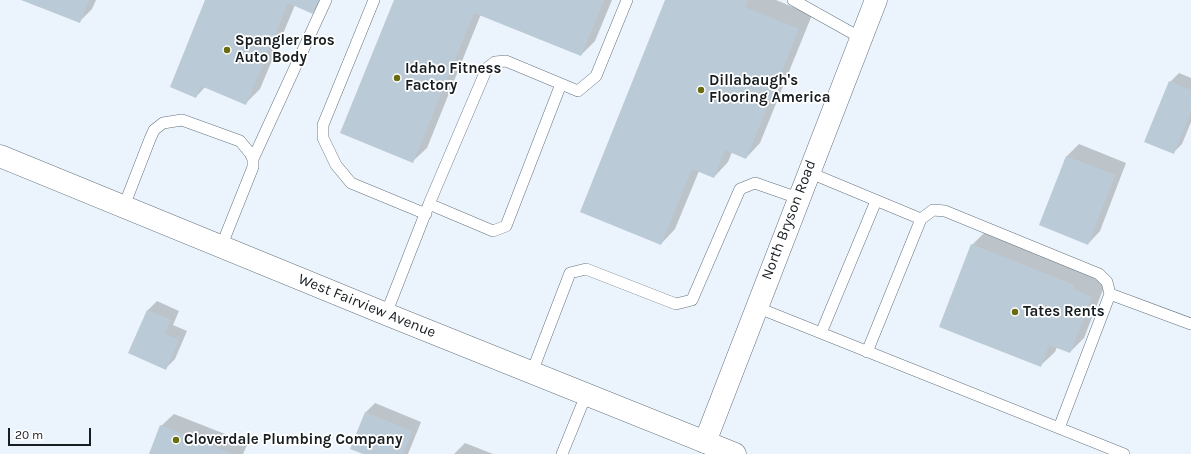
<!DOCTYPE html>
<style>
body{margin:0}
#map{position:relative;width:1191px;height:454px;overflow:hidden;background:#ebf4fc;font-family:Karla,sans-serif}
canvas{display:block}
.scale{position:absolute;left:8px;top:428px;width:83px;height:18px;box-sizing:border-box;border:2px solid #171d21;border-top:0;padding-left:5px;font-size:12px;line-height:14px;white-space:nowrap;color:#171d21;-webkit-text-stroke:3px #fff;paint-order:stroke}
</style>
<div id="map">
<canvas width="1191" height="454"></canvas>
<div class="scale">20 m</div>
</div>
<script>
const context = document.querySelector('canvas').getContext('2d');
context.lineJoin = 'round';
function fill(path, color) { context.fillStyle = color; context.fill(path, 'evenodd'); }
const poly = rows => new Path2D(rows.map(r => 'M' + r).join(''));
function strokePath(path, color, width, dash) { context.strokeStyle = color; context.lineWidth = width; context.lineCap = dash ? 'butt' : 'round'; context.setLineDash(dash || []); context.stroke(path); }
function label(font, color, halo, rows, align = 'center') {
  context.font = font + ' Karla,sans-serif'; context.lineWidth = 3.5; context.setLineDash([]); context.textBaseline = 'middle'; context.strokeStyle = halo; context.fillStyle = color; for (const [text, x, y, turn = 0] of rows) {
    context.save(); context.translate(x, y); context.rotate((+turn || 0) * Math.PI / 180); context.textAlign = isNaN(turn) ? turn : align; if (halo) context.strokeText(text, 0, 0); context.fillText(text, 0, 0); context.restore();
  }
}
fill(poly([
 [24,0,96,0,92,9,80,21],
 [206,0,326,0,313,12,295,5,260,89,246,103,205,87,196,97],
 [395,0,612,0,595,41,581,55,481,14,427,148,412,162],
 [666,0,776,0,812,15,760,143,746,158,732,152,728,162,714,177,699,171,675,229,661,244],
 [1179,73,1191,78,1191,122,1182,144,1173,153,1170,82],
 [1079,144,1126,163,1100,231,1088,244,1041,224,1067,156],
 [986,231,1106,282,1084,338,1070,352,1057,347,1055,352,1040,366,972,245],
 [157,301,179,311,173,325,187,331,175,359,166,368,129,352,148,310],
 [375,403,421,422,408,454,365,454,351,448,366,412],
 [174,414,248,443,243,454,150,454,161,426],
 [465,443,493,454,454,454]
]), '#0003');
fill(poly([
 [21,0,89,0,80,23],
 [205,0,319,0,313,14,288,3,246,105,201,86,196,98,170,87],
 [394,0,604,0,581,56,474,13,413,163,340,133],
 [665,0,748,0,745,7,799,29,746,159,725,150,714,178,692,169,661,245,580,212],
 [1169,81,1191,90,1191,111,1174,154,1144,142],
 [1066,156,1115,175,1088,245,1039,225],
 [971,244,1074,285,1073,289,1092,297,1070,353,1049,345,1041,367,939,327],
 [147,310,171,320,165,334,179,340,166,370,128,353],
 [365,412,412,431,403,454,363,454,350,449],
 [160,425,233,454,149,454]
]), '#bbcad7');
const service = poly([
 [374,0,323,125,323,138,336,165,351,183,426,214],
 [793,0,861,38],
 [253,159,326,0],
 [808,172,921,219],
 [429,204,493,231,506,226,561,84],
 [124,206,150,139,154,130,163,123,182,120,240,141,250,153,253,159,253,167,221,247],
 [1110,294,1191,324],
 [756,307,1124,454],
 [386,314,429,204,487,68,495,62,506,61,578,91,596,76,627,0],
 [821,333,876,201],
 [867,352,921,219,933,210,945,211,1099,274,1107,282,1110,294,1059,428],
 [532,372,570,273,586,269,676,304,692,300,740,189,755,183,798,198],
 [562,454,586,395]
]);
const minor = poly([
 [705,442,876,0]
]);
const primary = poly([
 [0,156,386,314,735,454]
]);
strokePath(service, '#65737f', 12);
strokePath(minor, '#65737f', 23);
strokePath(primary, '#65737f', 23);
strokePath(service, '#fff', 11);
strokePath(minor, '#fff', 22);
strokePath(primary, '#fff', 22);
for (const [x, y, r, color] of [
 [227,50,4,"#696d10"],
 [397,78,4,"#696d10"],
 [701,90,4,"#696d10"],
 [1015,312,4,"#696d10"],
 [176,440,4,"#696d10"]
]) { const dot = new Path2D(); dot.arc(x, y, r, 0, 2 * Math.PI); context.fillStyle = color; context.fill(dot); strokePath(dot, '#fff', 1.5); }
label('bold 15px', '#171d21', '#fff', [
 ["Spangler Bros",235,41],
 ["Auto Body",235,58],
 ["Idaho Fitness",405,69],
 ["Factory",405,86],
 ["Dillabaugh's",709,81],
 ["Flooring America",709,98],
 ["Tates Rents",1023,312],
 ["Cloverdale Plumbing Company",184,440]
], 'left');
label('15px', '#171d21', '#fff', [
 ["North Bryson Road",789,220,-69],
 ["West Fairview Avenue",367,306,22]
]);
</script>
